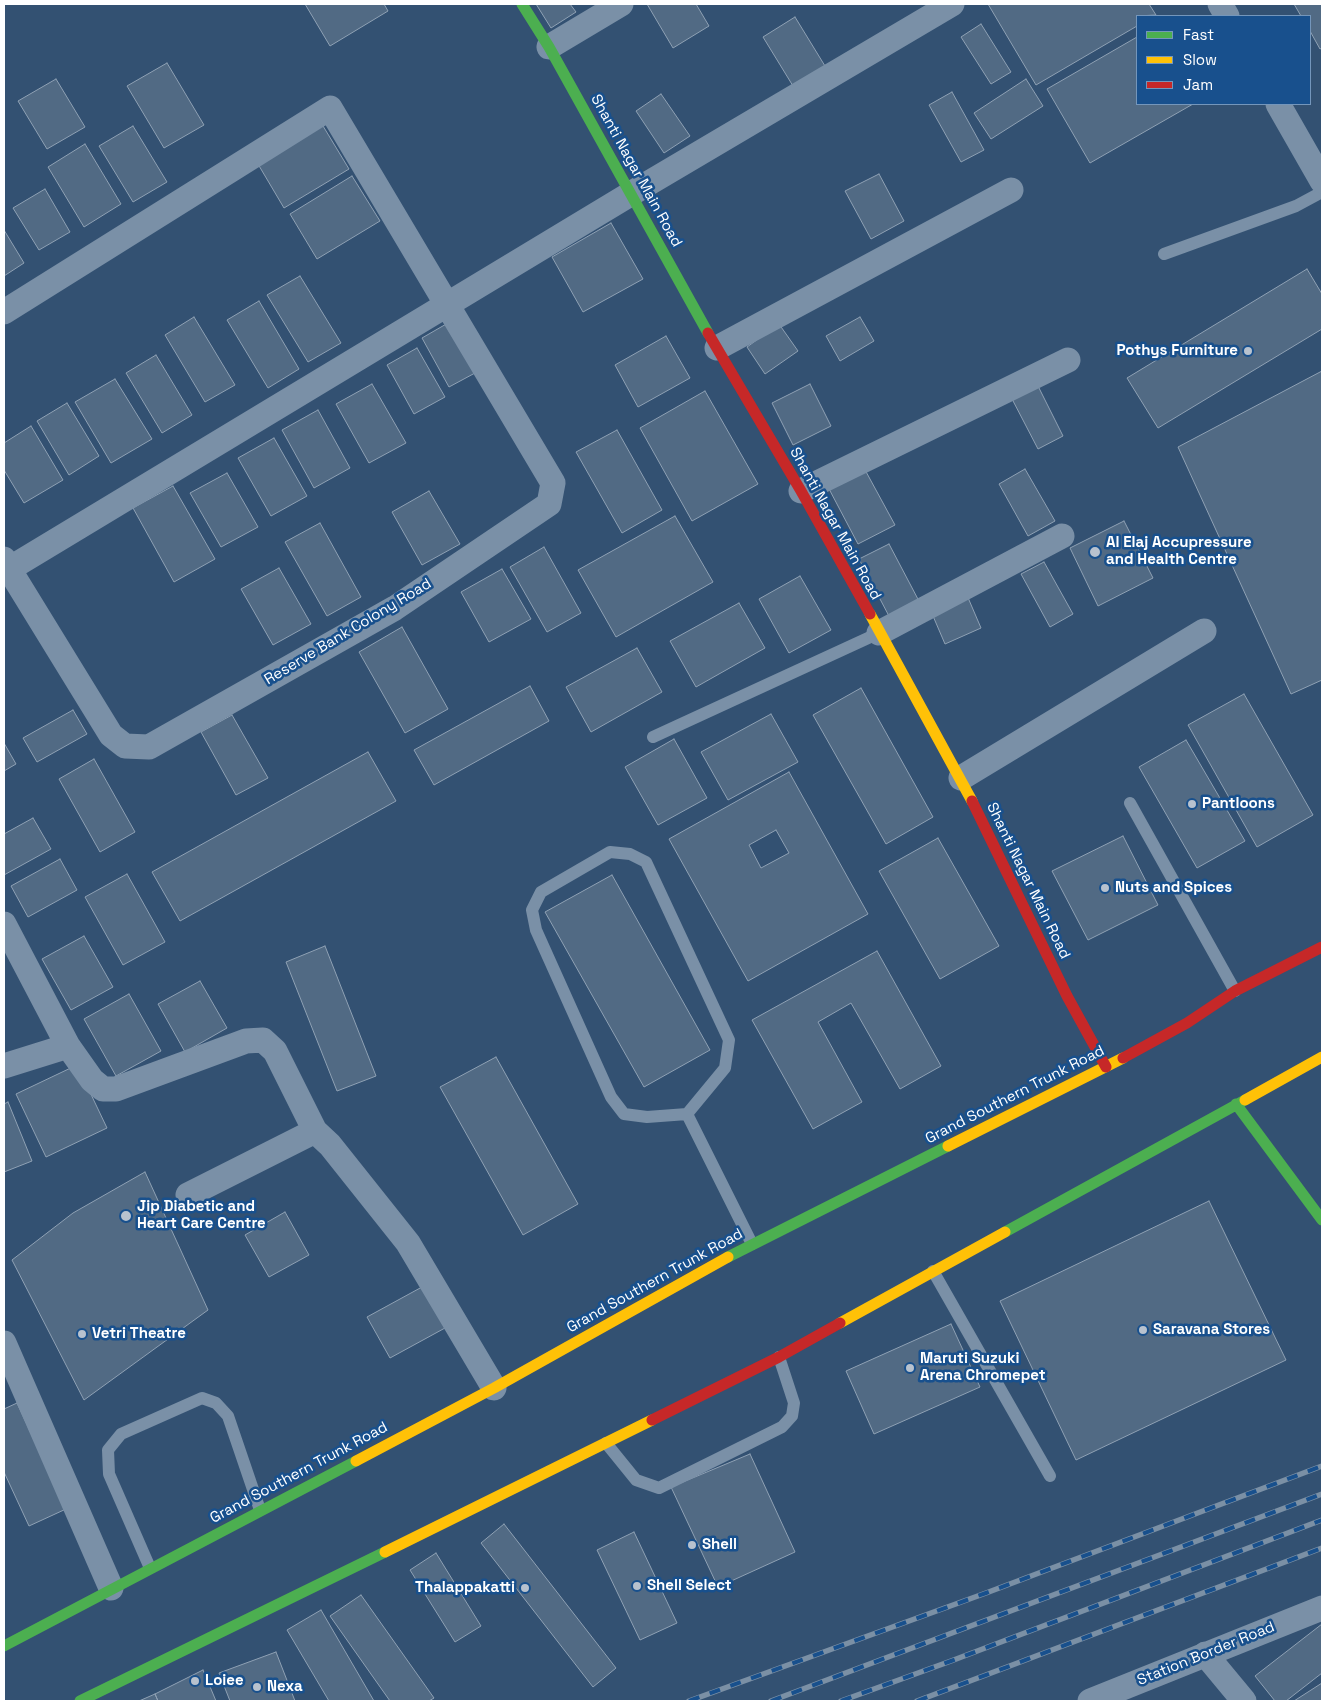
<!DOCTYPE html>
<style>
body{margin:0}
#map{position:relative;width:1326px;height:1705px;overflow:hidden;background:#335172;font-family:"Space Grotesk",sans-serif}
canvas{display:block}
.frame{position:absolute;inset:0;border:5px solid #fff;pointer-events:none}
.legend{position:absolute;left:1136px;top:15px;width:175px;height:90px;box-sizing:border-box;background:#18508d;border:1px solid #7496bb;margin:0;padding:6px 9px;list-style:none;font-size:15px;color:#fff}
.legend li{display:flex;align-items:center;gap:10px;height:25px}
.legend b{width:25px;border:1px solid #7496bb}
</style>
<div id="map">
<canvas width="1326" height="1705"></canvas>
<div class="frame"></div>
<ul class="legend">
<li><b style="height:6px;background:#4caf50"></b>Fast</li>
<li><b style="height:6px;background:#ffc107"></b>Slow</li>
<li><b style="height:6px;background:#c62828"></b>Jam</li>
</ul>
</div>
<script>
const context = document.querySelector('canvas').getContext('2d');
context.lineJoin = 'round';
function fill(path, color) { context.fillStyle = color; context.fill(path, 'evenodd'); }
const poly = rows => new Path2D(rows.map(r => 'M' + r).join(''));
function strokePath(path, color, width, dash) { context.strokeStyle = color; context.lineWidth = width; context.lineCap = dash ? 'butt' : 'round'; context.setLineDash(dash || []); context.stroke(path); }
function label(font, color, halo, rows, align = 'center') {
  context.font = font + ' "Space Grotesk",sans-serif'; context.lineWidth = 5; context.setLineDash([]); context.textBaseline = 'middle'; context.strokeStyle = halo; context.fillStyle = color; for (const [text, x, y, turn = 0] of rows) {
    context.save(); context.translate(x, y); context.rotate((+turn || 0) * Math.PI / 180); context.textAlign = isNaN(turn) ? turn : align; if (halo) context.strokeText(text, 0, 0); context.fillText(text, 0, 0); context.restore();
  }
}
const building = poly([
 [305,4,384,4,388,11,330,46,305,4],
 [536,4,570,4,576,12,551,28,536,4],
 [647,4,696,4,709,26,673,48,647,4],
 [988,4,1149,4,1156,15,1137,16,1137,26,1036,85,988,4],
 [1294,4,1322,4,1322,48,1320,49,1310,31,1310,16,1301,16,1294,4],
 [795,17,825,66,793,86,763,37,795,17],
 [981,24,1011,72,991,84,961,37,981,24],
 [1137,37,1137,104,1193,104,1090,163,1047,89,1137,37],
 [167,63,204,125,164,148,127,86,167,63],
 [56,79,85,127,47,149,18,101,56,79],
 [1026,79,1043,106,991,139,974,113,1026,79],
 [952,92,984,150,961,162,929,105,952,92],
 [661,94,690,136,664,153,636,111,661,94],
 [320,121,349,169,284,208,255,159,320,121],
 [133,126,167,182,133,202,99,146,133,126],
 [85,144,121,204,84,227,48,167,85,144],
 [879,174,904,221,871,239,845,191,879,174],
 [352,176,380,221,317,259,290,214,352,176],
 [45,189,70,232,39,250,13,208,45,189],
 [611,223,643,279,583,312,552,257,611,223],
 [4,230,24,263,4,276,4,230],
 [1307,269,1322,294,1322,329,1158,428,1127,378,1307,269],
 [300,276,341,343,308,362,267,295,300,276],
 [259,301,299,369,268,388,227,320,259,301],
 [194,317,235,385,205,402,165,335,194,317],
 [860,317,874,341,840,361,826,336,860,317],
 [448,323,475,373,449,387,422,338,448,323],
 [779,324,798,351,765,374,747,347,779,324],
 [666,336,690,378,638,407,615,365,666,336],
 [417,348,445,397,414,414,387,365,417,348],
 [156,355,192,415,162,433,126,373,156,355],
 [1322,371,1322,680,1291,694,1178,447,1322,371],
 [115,379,152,439,111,463,75,402,115,379],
 [372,384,406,443,369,463,336,404,372,384],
 [810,384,831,426,793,445,772,403,810,384],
 [1037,384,1063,436,1038,449,1011,397,1037,384],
 [705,391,758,484,692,521,640,428,705,391],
 [67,403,99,456,69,475,37,421,67,403],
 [318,410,350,468,314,488,282,430,318,410],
 [31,426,63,480,24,503,4,470,4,443,31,426],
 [617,430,662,510,622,533,576,452,617,430],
 [274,438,307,496,271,516,238,458,274,438],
 [864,468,895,525,858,544,828,487,864,468],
 [1025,469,1055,521,1028,536,999,484,1025,469],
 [227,473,258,527,221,547,190,493,227,473],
 [173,486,215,559,174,582,133,508,173,486],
 [429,491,460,544,422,565,392,512,429,491],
 [675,516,713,582,616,637,578,570,675,516],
 [1124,521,1153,578,1098,606,1070,548,1124,521],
 [320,523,361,597,327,616,285,542,320,523],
 [889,544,920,603,890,618,859,559,889,544],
 [544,547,581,613,547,632,510,567,544,547],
 [1044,562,1073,614,1050,627,1021,574,1044,562],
 [279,568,311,624,273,645,241,589,279,568],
 [502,569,531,619,489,642,461,592,502,569],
 [800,576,831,630,789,653,759,599,800,576],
 [966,593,981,628,945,644,930,609,966,593],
 [739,603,765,648,696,687,670,641,739,603],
 [402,627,448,709,405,733,359,652,402,627],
 [637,648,662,692,591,732,566,687,637,648],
 [530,686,549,721,434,785,414,750,530,686],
 [861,688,933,817,886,844,813,715,861,688],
 [1244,694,1313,815,1257,847,1188,725,1244,694],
 [73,710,87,734,37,762,23,738,73,710],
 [771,714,798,762,728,800,701,752,771,714],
 [232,715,268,778,236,795,201,732,232,715],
 [674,739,707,798,658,825,625,767,674,739],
 [1186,740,1245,841,1197,868,1139,767,1186,740],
 [4,743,16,764,4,771,4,743],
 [368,752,396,801,180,921,152,872,368,752],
 [94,759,135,832,100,852,59,779,94,759],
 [789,772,868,914,748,981,669,839,789,772],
 [776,830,789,853,761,868,749,845,776,830],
 [33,818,51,849,4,875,4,834,33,818],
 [1123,836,1158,905,1088,940,1052,871,1123,836],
 [938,838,999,946,940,979,879,871,938,838],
 [60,859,77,890,28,917,11,886,60,859],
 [127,874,165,942,123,965,85,897,127,874],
 [612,875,710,1050,644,1087,545,912,612,875],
 [84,936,113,987,71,1010,42,959,84,936],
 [325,946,376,1076,337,1091,286,962,325,946],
 [877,951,941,1066,900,1089,851,1003,818,1022,862,1102,813,1129,752,1020,877,951],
 [200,981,227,1028,185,1052,158,1004,200,981],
 [129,994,161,1051,116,1076,84,1019,129,994],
 [496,1057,578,1204,523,1235,440,1087,496,1057],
 [77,1065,107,1128,46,1157,16,1094,77,1065],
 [8,1102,32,1161,4,1172,4,1104,8,1102],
 [145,1172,208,1310,84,1400,12,1260,73,1213,145,1172],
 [1209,1201,1286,1360,1076,1460,1000,1301,1209,1201],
 [285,1212,309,1255,269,1277,245,1235,285,1212],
 [422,1287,445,1328,390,1358,367,1317,422,1287],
 [951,1324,980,1387,874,1434,846,1371,951,1324],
 [17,1403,66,1509,29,1526,4,1472,4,1409,17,1403],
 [750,1454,795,1552,718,1587,671,1487,750,1454],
 [504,1524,616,1668,593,1687,481,1543,504,1524],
 [634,1532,677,1623,640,1640,597,1550,634,1532],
 [436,1553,481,1626,455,1642,410,1570,436,1553],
 [361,1595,434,1698,429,1701,390,1701,330,1616,361,1595],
 [321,1610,374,1701,329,1701,287,1630,321,1610],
 [1322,1624,1322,1673,1286,1701,1275,1701,1255,1676,1322,1624],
 [276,1652,295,1701,230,1701,219,1673,276,1652],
 [203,1670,216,1701,158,1701,155,1694,203,1670],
 [1322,1683,1322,1701,1294,1701,1322,1683],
 [155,1694,158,1701,139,1701,155,1694]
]);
fill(building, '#516a84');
strokePath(building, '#8fa1b4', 1);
strokePath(poly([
 [1164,254,1296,206,1322,192],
 [653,737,879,633],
 [1130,803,1235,991],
 [687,1114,647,1117,624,1114,611,1097,536,930,532,910,541,892,610,852,630,854,646,862,729,1040,725,1068,687,1114,752,1244],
 [933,1271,1050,1476],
 [606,1443,636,1480,659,1488,782,1427,792,1416,794,1403,779,1357],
 [150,1568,109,1474,108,1450,121,1434,202,1398,216,1403,228,1416,260,1510]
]), '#7a90a7', 12);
strokePath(poly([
 [1220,4,1227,16],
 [549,47,621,4],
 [1278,104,1322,181],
 [4,312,330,108,553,483,549,504,395,608,149,747,125,746,111,735,9,569],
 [717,348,1011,190],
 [801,491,1068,360],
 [4,559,9,569,632,193,952,4],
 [879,633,1062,536],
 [961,778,1204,631],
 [4,924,68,1046,92,1080,103,1089,116,1089,246,1041,263,1040,275,1051,315,1131,330,1145,408,1243,494,1388],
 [4,1066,68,1046],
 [188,1195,315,1131],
 [4,1343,111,1588],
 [1205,1654,1244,1701],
 [1090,1701,1322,1608]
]), '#7a90a7', 25);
strokePath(poly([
 [522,4,549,47,708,333],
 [1236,1104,1322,1220],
 [1005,1232,1245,1100],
 [728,1257,948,1146],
 [4,1646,356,1461],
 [80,1701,385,1552]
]), '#4caf50', 11);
strokePath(poly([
 [870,614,972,801],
 [1245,1100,1322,1057],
 [948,1146,1123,1058],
 [840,1323,1005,1232],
 [356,1461,494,1388,728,1257],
 [385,1552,652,1420]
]), '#ffc107', 11);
strokePath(poly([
 [708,333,801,491,870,614],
 [972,801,1067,996,1106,1067],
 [1123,1058,1187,1023,1235,991,1322,947],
 [652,1420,779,1357,840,1323]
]), '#c62828', 11);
const rail = poly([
 [689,1701,986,1593,1322,1466],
 [771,1701,1322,1494],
 [841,1701,951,1661,1322,1520],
 [917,1701,1322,1548]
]);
strokePath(rail, '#7b90a5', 5.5);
strokePath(rail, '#18508d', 4, [11]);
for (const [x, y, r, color] of [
 [1248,351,5,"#b8c2ce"],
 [1095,552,6,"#b8c2ce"],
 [1192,804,5,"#b8c2ce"],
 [1105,888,5,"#b8c2ce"],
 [126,1216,6,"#b8c2ce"],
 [1143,1330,5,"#b8c2ce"],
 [82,1334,5,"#b8c2ce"],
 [910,1368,5,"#b8c2ce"],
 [692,1545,5,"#b8c2ce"],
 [637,1586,5,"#b8c2ce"],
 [525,1588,5,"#b8c2ce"],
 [195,1681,5,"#b8c2ce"],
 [257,1687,5,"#b8c2ce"]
]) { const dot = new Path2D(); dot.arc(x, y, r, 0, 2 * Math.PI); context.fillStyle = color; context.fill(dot); strokePath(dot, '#18508d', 2); }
label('15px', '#fff', '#18508d', [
 ["Shanti Nagar Main Road",636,171,61],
 ["Shanti Nagar Main Road",835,524,61],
 ["Reserve Bank Colony Road",348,632,-31],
 ["Shanti Nagar Main Road",1028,881,64],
 ["Grand Southern Trunk Road",1015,1095,-27],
 ["Grand Southern Trunk Road",655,1281,-29],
 ["Grand Southern Trunk Road",299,1473,-28],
 ["Station Border Road",1206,1654,-22]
]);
label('bold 15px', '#fff', '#18508d', [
 ["Pothys Furniture",1238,351,"right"],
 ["Al Elaj Accupressure",1106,543],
 ["and Health Centre",1106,560],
 ["Pantloons",1202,804],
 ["Nuts and Spices",1115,888],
 ["Jip Diabetic and",137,1207],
 ["Heart Care Centre",137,1224],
 ["Saravana Stores",1153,1330],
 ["Vetri Theatre",92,1334],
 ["Maruti Suzuki",920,1359],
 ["Arena Chromepet",920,1376],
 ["Shell",702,1545],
 ["Shell Select",647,1586],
 ["Thalappakatti",515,1588,"right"],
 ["Loiee",205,1681],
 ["Nexa",267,1687]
], 'left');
</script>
